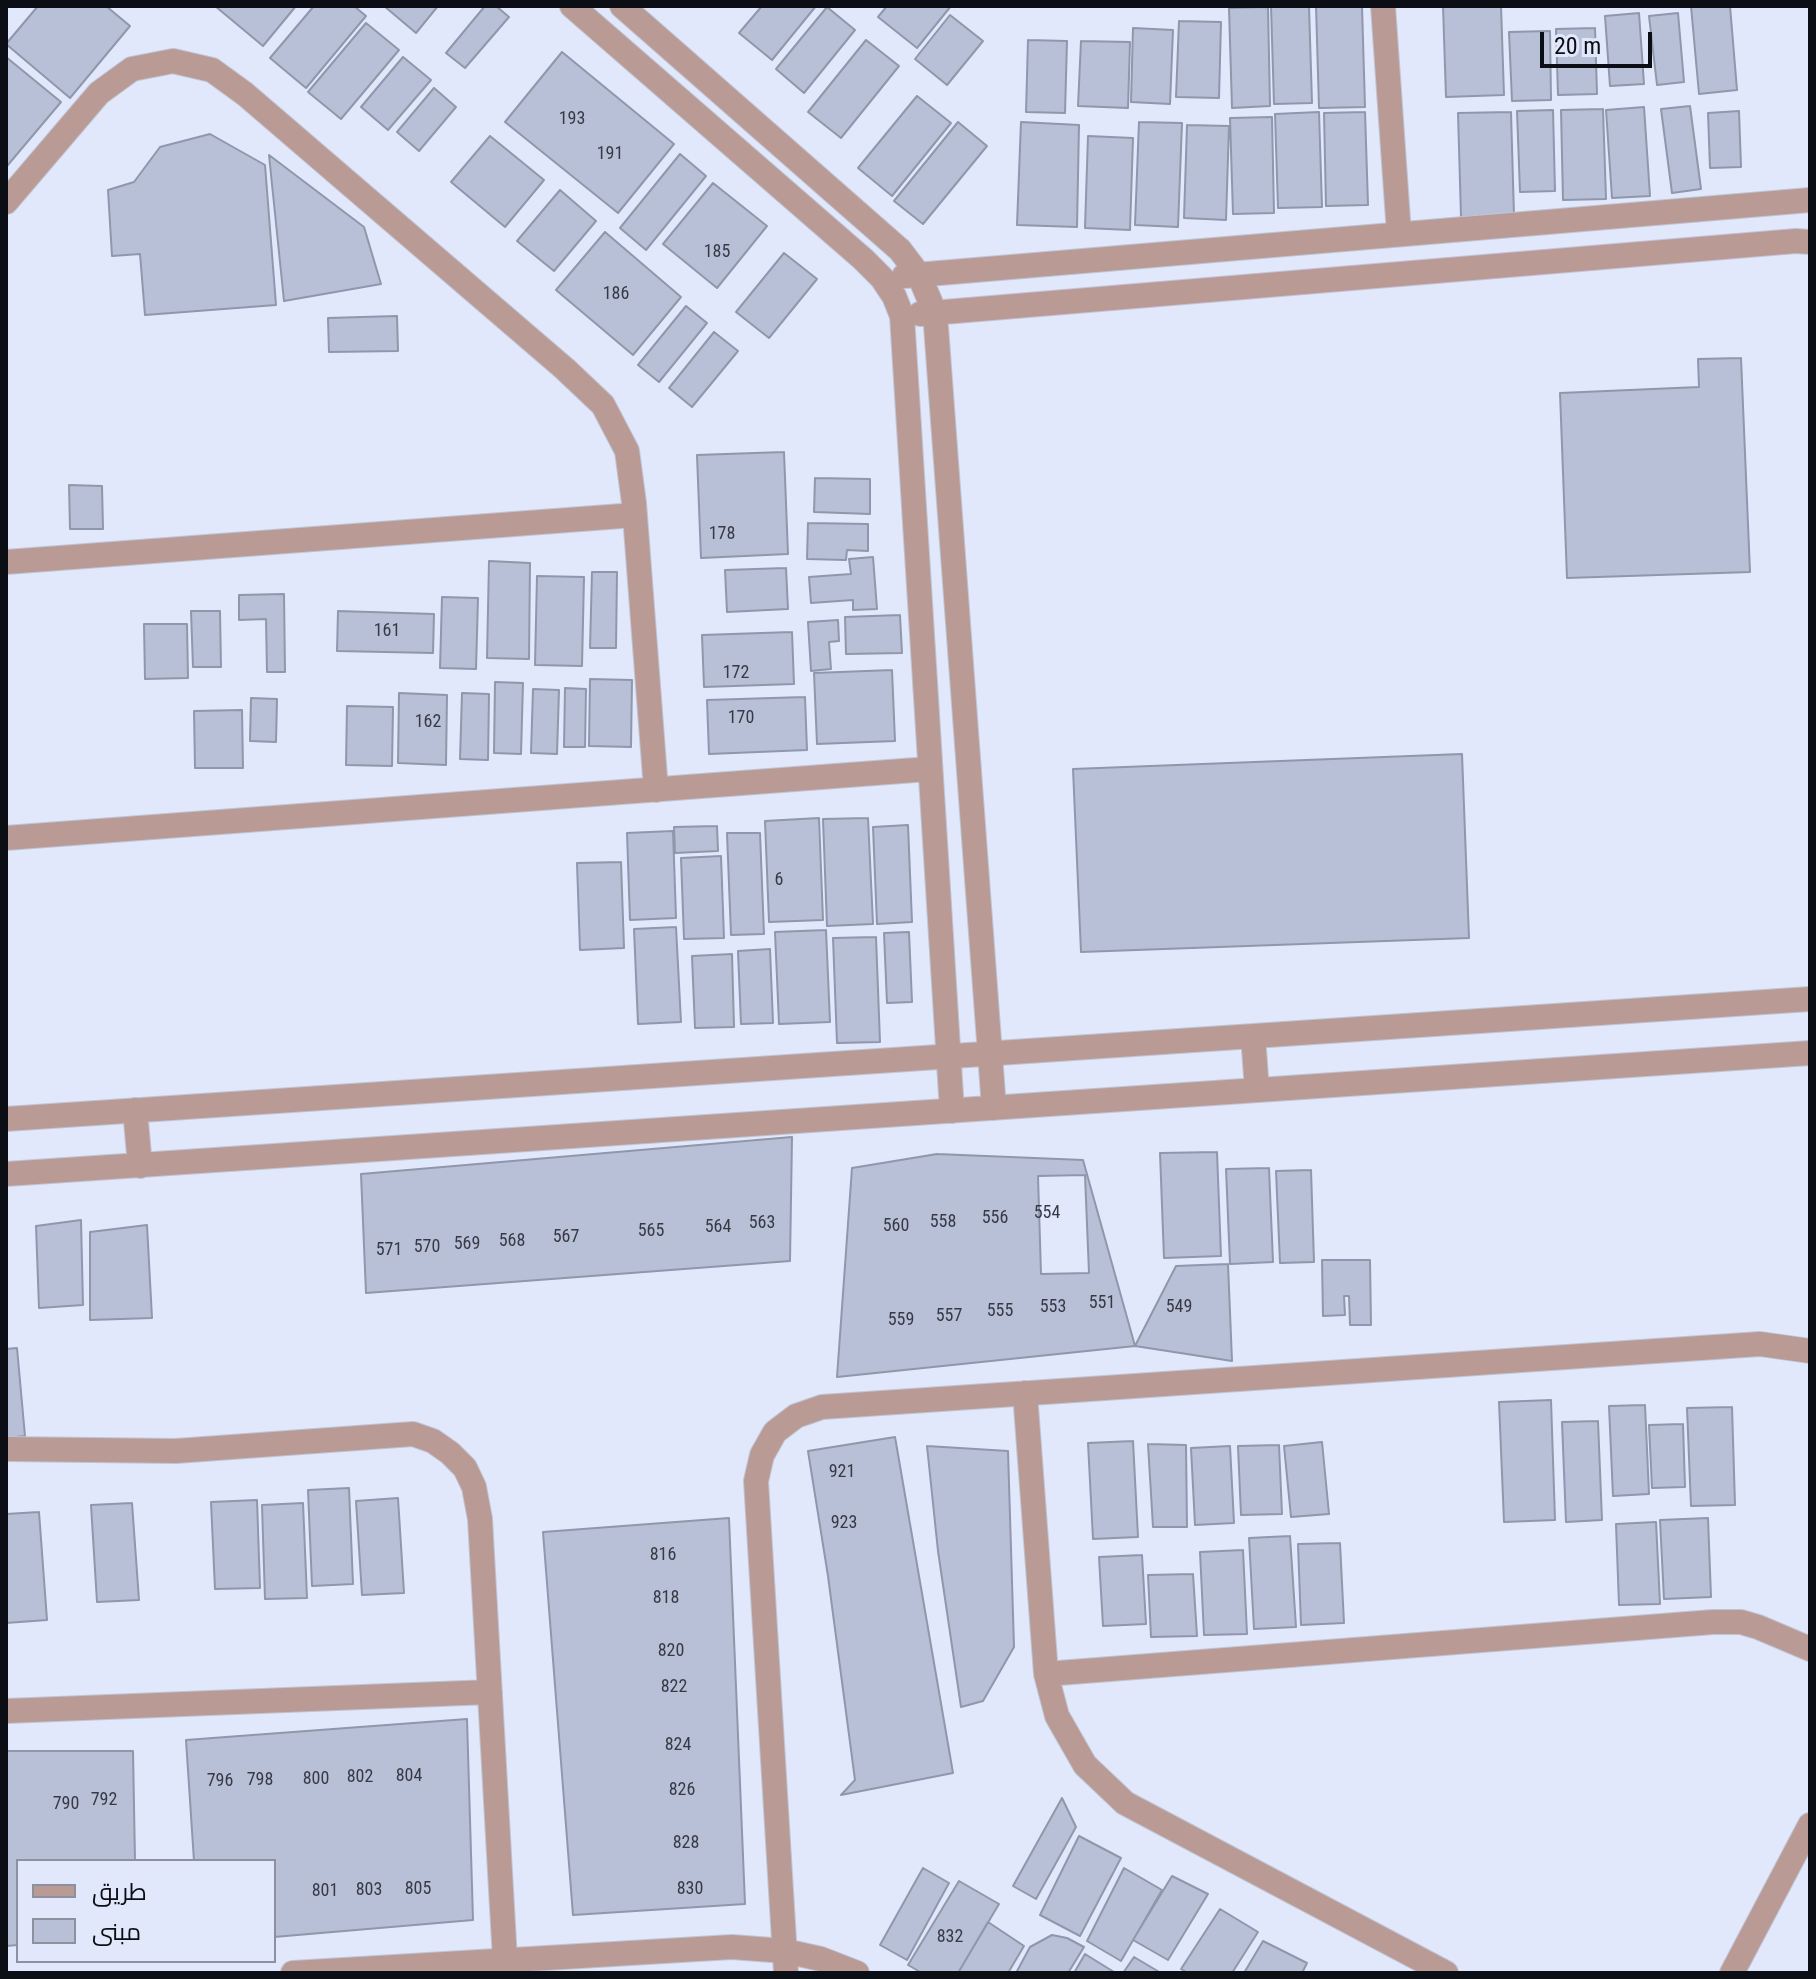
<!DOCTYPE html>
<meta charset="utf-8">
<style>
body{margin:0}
#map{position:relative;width:1816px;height:1979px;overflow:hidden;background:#e1e8fb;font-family:"Roboto Condensed",Cairo,sans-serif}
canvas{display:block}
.frame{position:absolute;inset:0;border:8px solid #0c0e16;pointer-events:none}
.legend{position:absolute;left:16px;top:1859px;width:260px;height:104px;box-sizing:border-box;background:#e1e8fb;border:2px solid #8c919f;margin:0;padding:10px 14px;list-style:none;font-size:24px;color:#0c0e16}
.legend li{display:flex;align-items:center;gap:16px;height:40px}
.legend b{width:40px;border:2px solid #8c919f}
.scale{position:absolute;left:1540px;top:32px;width:112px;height:36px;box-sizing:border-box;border:4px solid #0c0e16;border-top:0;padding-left:10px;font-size:24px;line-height:28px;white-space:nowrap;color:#0c0e16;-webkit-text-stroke:6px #e1e8fb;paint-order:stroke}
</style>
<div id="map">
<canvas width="1816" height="1979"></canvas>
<div class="frame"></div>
<ul class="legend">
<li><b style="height:10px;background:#ba9a94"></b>طريق</li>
<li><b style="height:22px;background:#b8c0d7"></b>مبنى</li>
</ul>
<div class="scale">20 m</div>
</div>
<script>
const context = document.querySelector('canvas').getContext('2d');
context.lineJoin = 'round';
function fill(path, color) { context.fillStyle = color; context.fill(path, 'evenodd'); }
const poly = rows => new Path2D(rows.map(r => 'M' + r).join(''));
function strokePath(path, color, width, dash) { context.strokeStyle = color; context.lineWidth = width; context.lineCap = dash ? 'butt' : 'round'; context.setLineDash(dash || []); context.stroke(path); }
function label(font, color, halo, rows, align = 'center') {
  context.font = font + ' "Roboto Condensed",sans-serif'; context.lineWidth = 6; context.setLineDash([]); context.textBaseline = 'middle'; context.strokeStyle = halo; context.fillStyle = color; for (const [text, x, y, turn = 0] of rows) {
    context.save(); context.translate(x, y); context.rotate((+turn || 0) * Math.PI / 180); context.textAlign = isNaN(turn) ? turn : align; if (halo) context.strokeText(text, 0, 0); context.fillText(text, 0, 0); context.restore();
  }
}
const building = poly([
 [38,6,106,6,130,26,70,98,6,44,38,6],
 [215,6,296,6,263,46,215,6],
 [314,6,354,6,366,16,306,88,270,58,314,6],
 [384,6,438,6,416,33,384,6],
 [485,6,496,6,509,17,465,68,446,53,485,6],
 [762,6,816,6,772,60,739,33,762,6],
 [887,6,951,6,917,48,878,17,887,6],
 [1271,6,1309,6,1312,103,1274,104,1271,6],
 [1316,6,1362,6,1365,107,1319,108,1316,6],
 [1443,6,1501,6,1504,95,1446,97,1443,6],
 [1691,6,1730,6,1737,90,1699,94,1691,6],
 [827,7,855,30,804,93,776,69,827,7],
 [1268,7,1270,106,1232,108,1229,8,1268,7],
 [1639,13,1644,84,1610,86,1605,16,1639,13],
 [1678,13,1684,82,1657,85,1649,16,1678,13],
 [950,15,983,41,947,85,915,59,950,15],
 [1179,21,1221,22,1219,98,1176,97,1179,21],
 [366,23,399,50,341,119,308,92,366,23],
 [1133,28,1173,30,1170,104,1131,102,1133,28],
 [1595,28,1597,94,1558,95,1556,29,1595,28],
 [1550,31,1551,100,1512,101,1509,32,1550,31],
 [866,40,899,66,841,138,808,112,866,40],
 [1028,40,1067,41,1065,113,1026,112,1028,40],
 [1081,41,1130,42,1128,108,1078,106,1081,41],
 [562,52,674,144,618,213,505,122,562,52],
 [6,57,61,102,7,166,6,165,6,57],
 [403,57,431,80,388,130,361,107,403,57],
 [434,88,456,107,419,151,397,132,434,88],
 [917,96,951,123,892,196,858,168,917,96],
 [1690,106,1701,189,1672,193,1661,109,1690,106],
 [1644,107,1650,196,1612,198,1606,110,1644,107],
 [1603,109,1606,199,1563,200,1561,110,1603,109],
 [1553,110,1555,191,1520,192,1517,111,1553,110],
 [1739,111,1741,167,1710,168,1708,113,1739,111],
 [1319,112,1322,207,1278,208,1275,114,1319,112],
 [1365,112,1368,205,1326,206,1324,113,1365,112],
 [1511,112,1514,216,1461,217,1458,113,1511,112],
 [1272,117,1274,213,1233,214,1230,118,1272,117],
 [958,122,987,146,923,224,894,201,958,122],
 [1021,122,1079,125,1077,227,1017,225,1021,122],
 [1139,122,1182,123,1178,227,1135,225,1139,122],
 [1187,125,1229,126,1226,220,1184,218,1187,125],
 [210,134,265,165,276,305,145,315,140,254,112,256,108,190,134,182,160,147,210,134],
 [490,136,544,180,505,227,451,182,490,136],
 [1088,136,1133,138,1130,230,1085,228,1088,136],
 [680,154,706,176,646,250,620,228,680,154],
 [269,155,364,227,381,284,284,301,269,155],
 [713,183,767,226,717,288,663,244,713,183],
 [560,190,596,221,554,271,517,241,560,190],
 [605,232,681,297,633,355,556,290,605,232],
 [784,253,817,279,769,338,736,312,784,253],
 [686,306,707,323,659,382,638,365,686,306],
 [397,316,398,351,329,352,328,318,397,316],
 [714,332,738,351,692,407,669,388,714,332],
 [1741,358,1750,572,1567,578,1560,393,1699,387,1698,359,1741,358],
 [784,452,788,554,701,558,697,455,784,452],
 [815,478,870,479,870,514,814,512,815,478],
 [69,485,102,486,103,529,70,529,69,485],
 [808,523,868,524,868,551,847,550,846,560,807,559,808,523],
 [873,557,877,609,853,610,853,600,811,603,809,577,851,574,849,559,873,557],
 [489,561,530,563,529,659,487,658,489,561],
 [786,568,788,609,727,612,725,570,786,568],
 [592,572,617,572,616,648,590,648,592,572],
 [537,576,584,577,582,666,535,665,537,576],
 [284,594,285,672,267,672,266,619,239,620,239,595,284,594],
 [442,597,478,598,476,669,440,668,442,597],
 [191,611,220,611,221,667,193,667,191,611],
 [338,611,434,614,433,653,337,651,338,611],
 [900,615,902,653,846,654,845,617,900,615],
 [838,620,839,641,829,642,831,669,811,671,808,622,838,620],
 [144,624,187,624,188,678,145,679,144,624],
 [792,632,794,684,704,687,702,635,792,632],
 [892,670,895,741,817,744,814,673,892,670],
 [590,679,632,680,631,747,589,746,590,679],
 [495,682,523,683,521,754,494,753,495,682],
 [565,688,586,689,585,747,564,747,565,688],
 [533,689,559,690,557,754,531,753,533,689],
 [399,693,447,695,446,765,398,763,399,693],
 [462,693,489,694,488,760,460,759,462,693],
 [805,697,807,750,709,754,707,700,805,697],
 [251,698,277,699,276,742,250,741,251,698],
 [347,706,393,707,392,766,346,765,347,706],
 [242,710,243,768,195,768,194,711,242,710],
 [1462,754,1469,938,1081,952,1073,769,1462,754],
 [819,818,823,920,769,922,765,821,819,818],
 [868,818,873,924,827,926,823,819,868,818],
 [908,825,912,922,877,924,873,827,908,825],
 [717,826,718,851,675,853,674,827,717,826],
 [673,831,676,918,630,920,627,833,673,831],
 [727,833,760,833,764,934,731,935,727,833],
 [721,856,724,938,684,939,681,858,721,856],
 [621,862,624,948,580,950,577,863,621,862],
 [676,927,681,1022,638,1024,634,929,676,927],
 [826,930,830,1022,779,1024,775,932,826,930],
 [909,932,912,1002,887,1003,884,933,909,932],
 [876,937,880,1042,837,1043,833,938,876,937],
 [770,949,773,1023,741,1024,738,951,770,949],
 [732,954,734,1027,695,1028,692,956,732,954],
 [792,1137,790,1261,366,1293,361,1174,792,1137],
 [1217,1152,1221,1256,1164,1258,1160,1153,1217,1152],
 [937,1154,1083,1160,1135,1346,837,1377,852,1168,937,1154],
 [1269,1168,1273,1262,1230,1264,1226,1169,1269,1168],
 [1311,1170,1314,1262,1280,1263,1276,1171,1311,1170],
 [1085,1175,1089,1273,1041,1274,1038,1176,1085,1175],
 [81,1220,83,1305,39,1308,36,1226,81,1220],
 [147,1225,152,1318,90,1320,90,1232,147,1225],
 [1322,1260,1370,1260,1371,1325,1350,1325,1349,1296,1344,1296,1345,1315,1323,1316,1322,1260],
 [1228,1264,1232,1361,1135,1346,1176,1266,1228,1264],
 [17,1348,25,1436,6,1438,6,1349,17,1348],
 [1551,1400,1555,1520,1504,1522,1499,1402,1551,1400],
 [1645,1405,1649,1494,1613,1496,1609,1406,1645,1405],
 [1732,1407,1735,1505,1691,1506,1687,1408,1732,1407],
 [1598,1421,1602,1520,1566,1522,1562,1422,1598,1421],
 [1683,1424,1685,1487,1652,1488,1649,1425,1683,1424],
 [895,1437,953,1773,841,1795,855,1780,828,1576,808,1451,895,1437],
 [1133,1441,1138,1537,1093,1539,1088,1443,1133,1441],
 [1322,1442,1329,1514,1291,1517,1284,1446,1322,1442],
 [1148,1444,1186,1445,1187,1527,1153,1527,1148,1444],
 [1279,1445,1282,1514,1241,1515,1238,1446,1279,1445],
 [927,1446,1008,1451,1014,1647,983,1701,961,1707,938,1551,927,1446],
 [1230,1446,1234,1523,1195,1525,1191,1448,1230,1446],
 [349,1488,353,1584,312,1586,308,1490,349,1488],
 [398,1498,404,1593,362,1595,356,1501,398,1498],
 [257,1500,260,1588,215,1589,211,1502,257,1500],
 [132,1503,139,1600,97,1602,91,1505,132,1503],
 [303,1503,307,1598,265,1599,262,1505,303,1503],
 [39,1512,47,1620,6,1623,6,1514,39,1512],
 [729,1518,745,1904,573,1915,543,1532,729,1518],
 [1708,1518,1711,1597,1664,1599,1660,1520,1708,1518],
 [1656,1522,1660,1604,1619,1605,1616,1524,1656,1522],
 [1290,1536,1296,1627,1254,1629,1249,1538,1290,1536],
 [1340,1543,1344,1623,1301,1625,1298,1544,1340,1543],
 [1243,1550,1247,1634,1204,1635,1200,1552,1243,1550],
 [1142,1555,1146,1624,1103,1626,1099,1557,1142,1555],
 [1193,1574,1197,1636,1151,1637,1148,1575,1193,1574],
 [467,1719,473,1920,274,1937,274,1861,194,1861,186,1740,467,1719],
 [6,1751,133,1751,135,1861,18,1861,18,1945,6,1946,6,1751],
 [1062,1798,1076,1827,1036,1899,1013,1886,1062,1798],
 [1079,1836,1121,1858,1080,1936,1040,1915,1079,1836],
 [923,1868,949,1883,907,1960,880,1945,923,1868],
 [1124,1868,1162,1890,1121,1961,1087,1941,1124,1868],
 [1172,1876,1208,1894,1168,1960,1133,1940,1172,1876],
 [959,1881,999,1904,958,1973,922,1973,908,1965,959,1881],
 [1220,1909,1258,1932,1232,1973,1188,1973,1181,1969,1220,1909],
 [988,1922,1024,1946,1008,1973,958,1973,988,1922],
 [1052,1935,1067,1938,1084,1947,1068,1973,1016,1973,1030,1947,1052,1935],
 [1263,1941,1307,1963,1302,1973,1244,1973,1263,1941],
 [1085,1954,1114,1972,1114,1973,1074,1973,1085,1954],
 [1134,1957,1161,1973,1123,1973,1134,1957]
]);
fill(building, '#b8c0d7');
strokePath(building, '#8f97ad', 2);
const minor = poly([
 [572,6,863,259,882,278,894,296,902,316,952,1111],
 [622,6,900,250,919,275,935,313,994,1108],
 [1383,6,1399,234],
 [6,202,99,93,132,69,173,61,212,70,245,94,565,369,603,405,627,451,634,503,656,790],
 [904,276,1810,200],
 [920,314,1796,241,1810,242],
 [6,562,635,515],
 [6,838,929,769],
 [1253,1036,1257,1090],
 [135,1110,140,1166],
 [6,1119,1810,999],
 [6,1174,1810,1053],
 [1025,1393,1046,1674,1057,1716,1085,1765,1125,1803,1446,1973],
 [6,1449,176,1451,413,1434,433,1441,450,1453,465,1468,474,1487,480,1519,505,1960],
 [1046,1674,1713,1622,1741,1622,1758,1627,1810,1649],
 [6,1711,490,1692],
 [293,1973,732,1947,785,1951,821,1959,857,1973],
 [786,1973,756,1481,762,1455,775,1432,796,1416,822,1407,1760,1344,1810,1351],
 [1732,1973,1810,1825]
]);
strokePath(minor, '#bfc5d6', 26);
strokePath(minor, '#ba9a94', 24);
label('18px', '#373a46', null, [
 ["193",572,119],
 ["191",610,154],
 ["185",717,252],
 ["186",616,294],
 ["178",722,534],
 ["161",387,631],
 ["172",736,673],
 ["170",741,718],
 ["162",428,722],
 ["6",779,880],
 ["554",1047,1213],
 ["556",995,1218],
 ["558",943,1222],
 ["563",762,1223],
 ["560",896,1226],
 ["564",718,1227],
 ["565",651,1231],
 ["567",566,1237],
 ["568",512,1241],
 ["569",467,1244],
 ["570",427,1247],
 ["571",389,1250],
 ["551",1102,1303],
 ["553",1053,1307],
 ["549",1179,1307],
 ["555",1000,1311],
 ["557",949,1316],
 ["559",901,1320],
 ["921",842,1472],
 ["923",844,1523],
 ["816",663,1555],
 ["818",666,1598],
 ["820",671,1651],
 ["822",674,1687],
 ["824",678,1745],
 ["804",409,1776],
 ["802",360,1777],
 ["800",316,1779],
 ["798",260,1780],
 ["796",220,1781],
 ["826",682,1790],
 ["792",104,1800],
 ["790",66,1804],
 ["828",686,1843],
 ["805",418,1889],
 ["830",690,1889],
 ["803",369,1890],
 ["801",325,1891],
 ["832",950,1937]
]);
</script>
